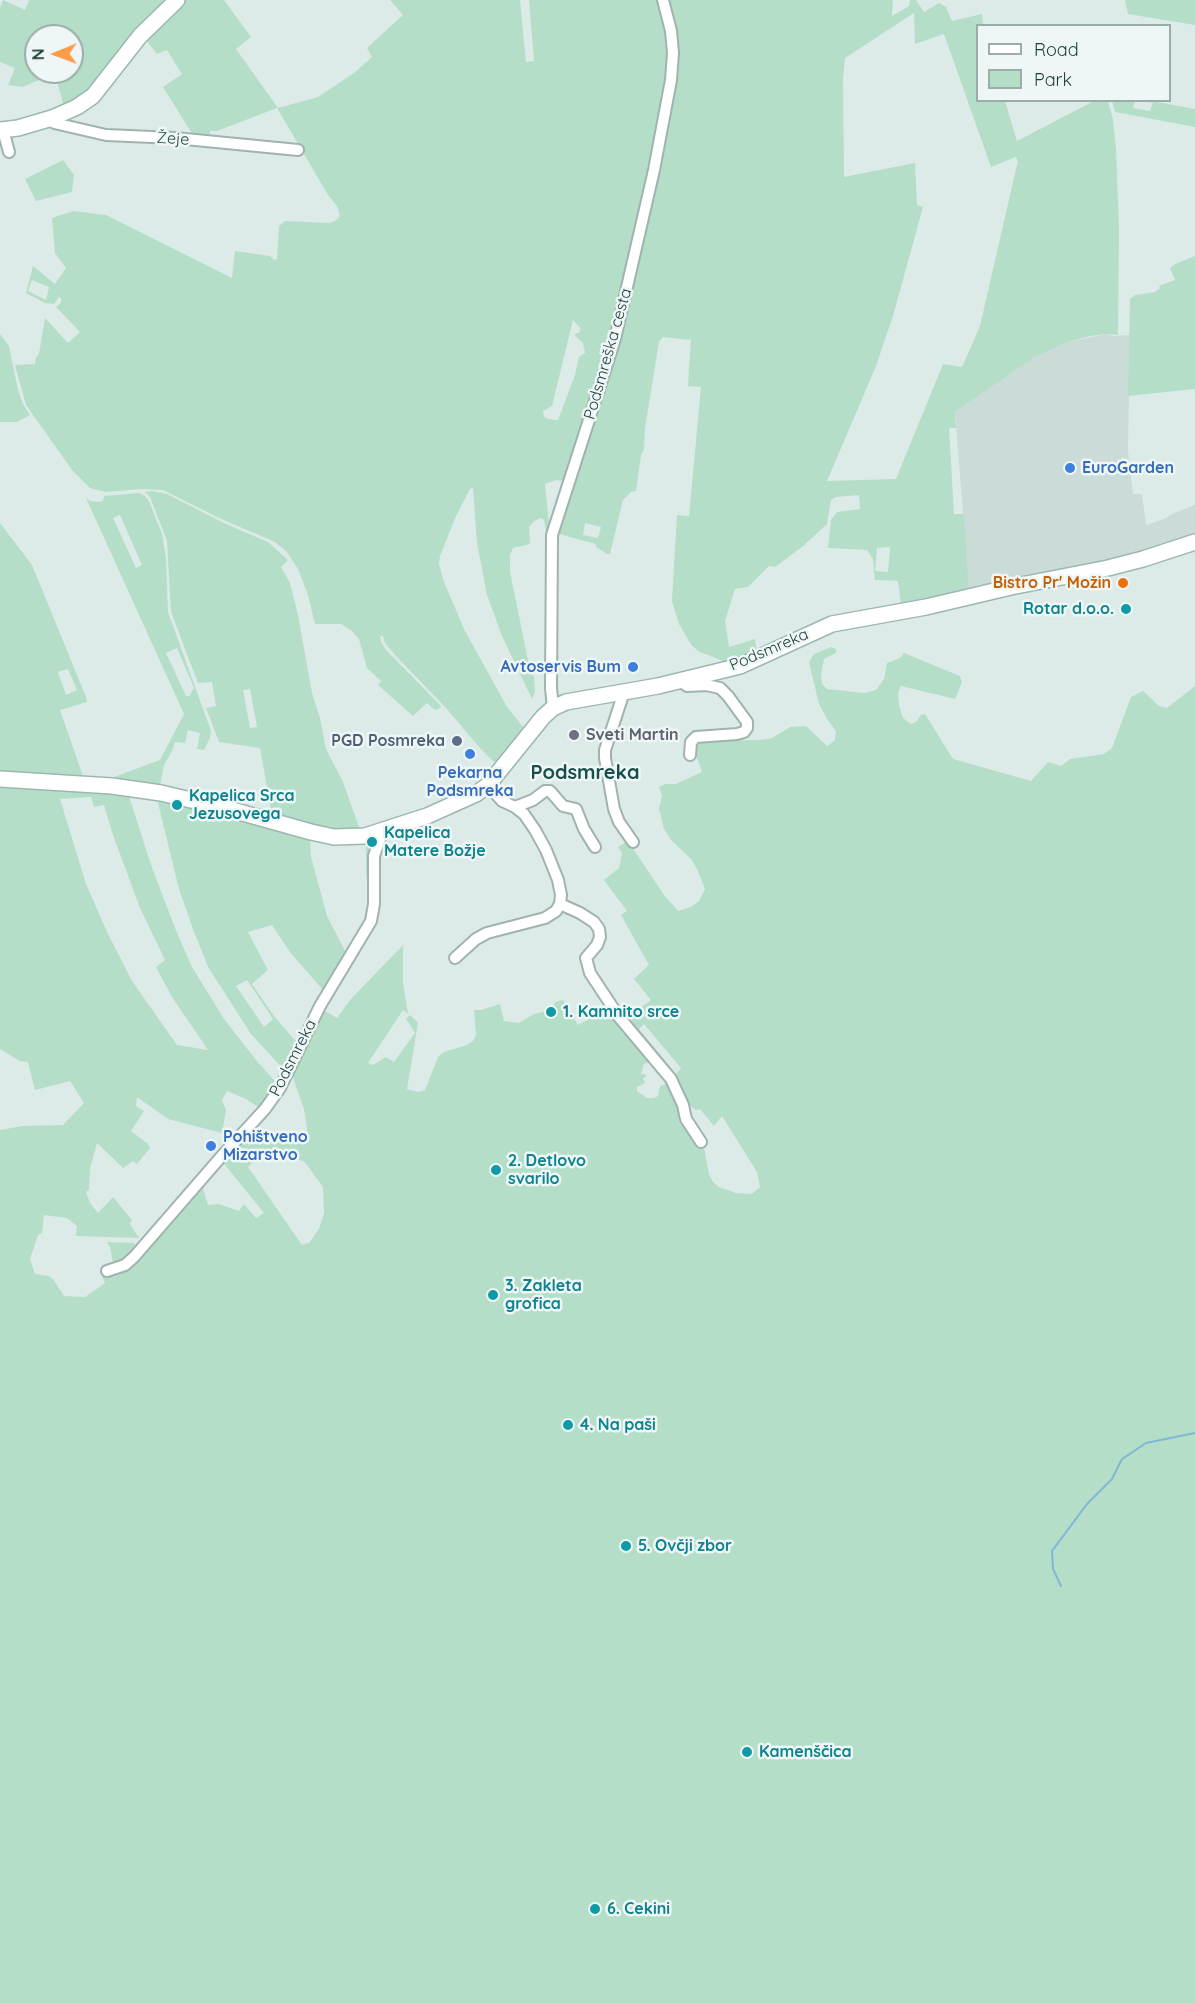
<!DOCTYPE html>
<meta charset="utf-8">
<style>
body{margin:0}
#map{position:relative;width:1195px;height:2003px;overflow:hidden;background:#ddebe8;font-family:Quicksand,sans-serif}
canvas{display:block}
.legend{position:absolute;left:976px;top:24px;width:195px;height:78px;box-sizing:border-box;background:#eef7f5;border:2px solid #9bacaa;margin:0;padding:8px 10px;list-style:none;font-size:18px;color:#1e3b3a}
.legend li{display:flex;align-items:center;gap:12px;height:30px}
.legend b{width:30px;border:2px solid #9bacaa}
.north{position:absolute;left:24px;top:24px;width:60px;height:60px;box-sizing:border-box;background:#eef7f5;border:2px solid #9bacaa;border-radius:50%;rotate:269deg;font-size:16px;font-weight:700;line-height:24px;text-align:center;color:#1e3b3a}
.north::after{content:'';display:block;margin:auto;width:21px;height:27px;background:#fe9b48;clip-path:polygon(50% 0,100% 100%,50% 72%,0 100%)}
</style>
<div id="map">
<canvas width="1195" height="2003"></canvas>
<ul class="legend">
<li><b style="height:8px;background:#fff"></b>Road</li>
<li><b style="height:16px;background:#b4dec8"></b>Park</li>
</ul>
<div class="north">N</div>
</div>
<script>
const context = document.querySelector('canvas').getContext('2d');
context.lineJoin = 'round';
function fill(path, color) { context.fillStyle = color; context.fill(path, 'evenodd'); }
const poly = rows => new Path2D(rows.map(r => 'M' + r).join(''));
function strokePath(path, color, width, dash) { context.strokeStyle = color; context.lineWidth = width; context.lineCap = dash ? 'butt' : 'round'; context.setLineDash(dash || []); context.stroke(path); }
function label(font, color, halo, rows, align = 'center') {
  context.font = font + ' Quicksand,sans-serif'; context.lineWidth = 5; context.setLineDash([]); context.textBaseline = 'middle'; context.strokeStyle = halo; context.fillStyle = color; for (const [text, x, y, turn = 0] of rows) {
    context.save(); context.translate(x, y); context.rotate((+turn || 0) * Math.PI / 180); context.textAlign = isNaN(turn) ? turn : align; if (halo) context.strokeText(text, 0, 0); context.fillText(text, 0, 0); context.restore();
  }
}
fill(poly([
 [1106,334,1114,336,1130,335,1128,449,1130,472,1133,494,1142,494,1146,525,1164,519,1174,513,1195,505,1195,540,1179,546,969,589,955,412,1035,357,1068,342]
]), '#cbdbd7');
fill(poly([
 [3,0,25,10,29,0,172,0,89,93,67,107,63,104,55,73,23,87,8,85,15,68,0,62,0,8],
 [36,36,72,36,72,72,36,72,34,65,36,60],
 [181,0,224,0,251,37,236,49,278,108,318,97,354,73,372,57,367,48,403,15,390,0,520,0,526,62,534,61,529,0,658,0,669,32,670,51,660,123,612,339,565,481,556,480,545,484,550,533,548,542,544,520,541,518,534,521,529,527,530,544,513,548,510,555,510,572,529,665,534,677,535,692,532,699,502,636,487,595,477,543,473,488,470,489,456,516,440,556,439,564,444,582,465,631,507,707,524,728,512,742,500,762,496,763,492,760,480,748,446,708,395,655,385,643,383,636,380,636,381,642,386,650,441,706,440,708,435,710,427,703,413,716,378,685,381,681,367,668,359,639,352,631,341,624,315,624,308,595,298,569,287,552,275,542,219,518,163,490,141,489,106,492,90,488,72,470,26,405,15,365,35,364,36,357,39,354,45,318,68,343,80,332,56,307,61,303,61,298,59,297,54,304,45,303,26,293,33,266,55,284,66,268,55,253,52,218,73,211,106,215,232,278,235,251,270,256,274,260,277,259,279,226,285,221,330,223,335,221,340,216,337,206,328,195,277,108,217,131,210,131,209,139,193,135,163,87,182,74,167,50,157,54,145,39],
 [32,280,49,287,46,300,28,291],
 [573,320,580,328,580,332,575,334,575,336,583,343,585,353,579,357,575,375,558,420,548,419,544,417,543,411,552,406],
 [666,0,893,0,892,16,909,6,910,0,916,0,924,12,939,3,946,7,952,21,982,14,983,25,978,26,978,100,1005,101,1017,141,1094,101,1108,101,1113,120,1116,149,1119,227,1118,335,1106,334,1090,336,1068,342,1035,357,955,412,956,428,949,428,954,514,964,514,969,589,901,606,898,581,875,580,873,559,867,550,828,548,831,520,837,512,860,509,859,495,836,497,831,500,827,524,802,547,775,567,769,566,748,587,735,589,725,621,729,647,755,639,757,654,726,662,700,652,692,646,679,624,672,601,677,515,689,516,701,387,688,386,691,338,689,340,663,337,659,342,645,428,644,450,641,455,636,491,631,492,623,500,610,554,607,554,596,547,596,544,559,534,559,520,618,341,644,238,675,76],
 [914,13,915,44,944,34,991,167,1016,157,1018,162,1016,169,980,326,962,367,943,364,896,479,827,481,876,366,893,316,923,207,917,205,915,163,844,177,843,78,845,58],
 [585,523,601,527,598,538,583,535],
 [890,547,888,572,875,571,877,548],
 [1125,0,1195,0,1195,25,1128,14],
 [1112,101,1135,101,1133,108,1150,111,1153,103,1141,101,1152,101,1195,109,1195,127,1115,112],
 [63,160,74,175,72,192,36,201,25,179],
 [1195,256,1195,389,1128,396,1130,299,1135,295,1155,292,1160,288,1159,286,1175,280,1170,268,1175,264],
 [0,334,9,346,18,390,23,404,30,415,17,422,0,422],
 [152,491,167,494,226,524,268,542,288,560,281,567,290,583,298,615,312,693,320,718,326,749,343,782,360,830,333,831,272,815,260,748,219,742,206,708,216,706,212,682,198,683,171,612,167,541,150,497,145,492],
 [250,689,257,727,250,728,243,690],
 [139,493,145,496,149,501,162,534,166,558,168,612,211,731,210,738,204,750,197,749,200,733,188,730,185,743,175,742,172,751,164,765,160,786,117,781,114,777,160,760,184,714,86,498,90,501,99,502,103,501,104,496],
 [120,515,142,565,136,568,113,518],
 [177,648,194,688,189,696,186,696,166,653],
 [0,523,32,565,86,697,87,702,60,710,84,779,0,775],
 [68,669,77,690,66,695,58,672],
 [831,647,836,649,836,653,824,659,821,674,822,684,827,689,865,693,876,690,884,679,887,663,900,658,904,653,960,676,962,682,955,699,901,686,898,693,899,706,903,718,911,724,916,722,921,715,925,714,953,759,1031,781,1048,762,1061,766,1070,759,1104,754,1112,748,1131,697,1143,691,1159,706,1167,708,1195,686,1195,2003,0,2003,0,1130,22,1126,63,1125,84,1103,70,1081,35,1090,28,1062,20,1061,0,1049,0,787,86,791,129,796,151,865,175,928,192,967,224,1019,256,1060,279,1086,261,1109,246,1099,227,1091,222,1100,226,1110,222,1133,168,1119,137,1097,136,1106,144,1111,131,1131,148,1144,150,1148,137,1164,133,1161,123,1168,97,1143,90,1169,89,1190,86,1192,90,1203,98,1213,113,1197,132,1220,130,1224,139,1238,76,1236,77,1226,67,1218,44,1215,42,1233,38,1235,30,1259,35,1274,49,1276,53,1279,64,1296,85,1297,105,1283,102,1276,125,1267,133,1261,199,1185,202,1185,208,1205,219,1204,239,1211,244,1204,256,1218,264,1213,221,1160,242,1139,292,1137,293,1141,309,1142,304,1109,291,1072,294,1063,320,1011,327,1012,337,1018,350,1000,403,945,403,983,408,1014,403,1010,368,1063,373,1065,386,1057,394,1062,415,1033,406,1019,410,1015,418,1023,407,1089,418,1092,425,1090,438,1057,444,1052,467,1045,473,1041,476,1035,474,1010,481,1010,500,1004,504,1021,519,1023,534,1014,552,1010,555,1002,563,1000,578,1025,606,1010,612,1011,652,1061,644,1064,641,1074,645,1074,646,1077,643,1078,645,1083,637,1087,637,1091,647,1098,654,1098,658,1096,660,1086,670,1082,676,1092,685,1123,693,1134,697,1145,703,1145,704,1147,709,1174,713,1182,719,1187,736,1193,752,1194,760,1187,757,1172,722,1116,714,1126,700,1109,696,1110,684,1101,673,1078,637,1038,619,1012,630,1007,635,1012,651,1000,634,979,649,965,621,915,627,911,604,880,619,868,622,853,618,847,628,841,664,895,678,911,691,907,699,901,705,889,697,869,691,859,671,840,664,829,659,809,662,796,659,787,665,784,676,784,702,772,696,755,695,749,699,743,710,741,760,740,772,738,790,727,806,726,827,746,835,740,836,731,827,719,819,704,809,662,814,654],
 [91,797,94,807,104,805,113,835,140,908,165,960,156,967,172,997,208,1050,177,1045,132,981,108,934,86,884,60,799],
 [644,1024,681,1068,676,1074,639,1029],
 [282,1157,304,1161,323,1187,324,1213,319,1229,309,1243,302,1245,248,1167,252,1163,263,1160],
 [160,799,206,809,310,838,311,857,327,916,345,951,348,953,323,990,290,952,272,925,248,932,268,970,252,984,274,1016,298,1044,286,1072,251,1034,208,967,193,929,179,889,158,803],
 [247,980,273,1019,264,1027,236,986],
 [366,842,371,846,369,905,366,871],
 [107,1242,134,1243,137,1249,133,1254,114,1267,110,1247]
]), '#b4dec8');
strokePath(poly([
 [1061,1586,1053,1569,1052,1551,1087,1504,1112,1479,1122,1459,1146,1443,1195,1433]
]), '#80b6d6', 2);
const street = poly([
 [52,118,54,123,106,135,175,138,298,150],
 [3,130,9,152],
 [680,681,687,686,706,685,720,688,728,696,747,722,747,728,744,732,737,734,696,737,691,742,690,755],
 [624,692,605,750,605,758,614,809,619,822,633,842],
 [553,708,551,688,552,535,615,339,654,170,671,80,673,53,671,31,663,0],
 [515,807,533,800,545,791,550,791,563,806,576,809,584,829,595,847],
 [560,904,580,913,594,922,599,929,600,937,597,945,586,958,590,973,619,1017,671,1079,683,1105,686,1119,701,1142],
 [455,958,476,939,487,933,545,918,556,911,560,904,561,895,558,880,546,850,535,830,524,814,515,807,502,801,488,785],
 [107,1271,125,1265,134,1257,220,1158,265,1109,280,1088,320,1006,371,921,374,904,374,856,383,830]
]);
const secondary = poly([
 [0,130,18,128,52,118,77,107,93,96,140,36,177,0],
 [0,779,112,786,161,793,225,808,311,832,334,837,365,836,427,816,476,794,488,785,543,717,553,708,566,702,658,686,740,666,832,624,926,607,1011,587,1108,568,1143,559,1195,542]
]);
strokePath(street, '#a0b3b0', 14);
strokePath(secondary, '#9cb7b3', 18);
strokePath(street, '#fff', 10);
strokePath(secondary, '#fff', 15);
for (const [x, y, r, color] of [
 [1070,468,6,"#3f7fe0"],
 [1123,583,6,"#e8710a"],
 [1126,609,6,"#0f9aa8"],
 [633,667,6,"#3f7fe0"],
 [574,735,6,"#6b7280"],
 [457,741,6,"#5c6f8a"],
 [470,754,6,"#3f7fe0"],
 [177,805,6,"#0f9aa8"],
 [372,842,6,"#0f9aa8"],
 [551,1012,6,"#0f9aa8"],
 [211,1146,6,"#3f7fe0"],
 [496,1170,6,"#0f9aa8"],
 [493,1295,6,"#0f9aa8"],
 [568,1425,6,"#0f9aa8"],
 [626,1546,6,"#0f9aa8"],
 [747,1752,6,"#0f9aa8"],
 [595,1909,6,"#0f9aa8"]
]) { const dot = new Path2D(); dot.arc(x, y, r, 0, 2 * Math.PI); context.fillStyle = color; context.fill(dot); strokePath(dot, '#eef7f5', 2); }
label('16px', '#1e3b3a', '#eef7f5', [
 ["Žeje",173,139,4],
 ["Podsmreška cesta",608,354,-74],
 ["Podsmreka",769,650,-23],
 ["Podsmreka",293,1058,-63]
]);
label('bold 16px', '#366cbe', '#eef7f5', [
 ["EuroGarden",1082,468],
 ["Avtoservis Bum",621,667,"right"],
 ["Pekarna",470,773,"center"],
 ["Podsmreka",470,791,"center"],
 ["Pohištveno",223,1137],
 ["Mizarstvo",223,1155]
], 'left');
label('bold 16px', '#c56008', '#eef7f5', [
 ["Bistro Pr' Možin",1111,583]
], 'right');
label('bold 16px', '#0d838f', '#eef7f5', [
 ["Rotar d.o.o.",1114,609,"right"],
 ["Kapelica Srca",189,796],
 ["Jezusovega",189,814],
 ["Kapelica",384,833],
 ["Matere Božje",384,851],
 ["1. Kamnito srce",563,1012],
 ["2. Detlovo",508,1161],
 ["svarilo",508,1179],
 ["3. Zakleta",505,1286],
 ["grofica",505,1304],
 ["4. Na paši",580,1425],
 ["5. Ovčji zbor",638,1546],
 ["Kamenščica",759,1752],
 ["6. Cekini",607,1909]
], 'left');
label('bold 16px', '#5b616d', '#eef7f5', [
 ["Sveti Martin",586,735]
], 'left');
label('bold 16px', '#4e5e75', '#eef7f5', [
 ["PGD Posmreka",445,741]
], 'right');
label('bold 20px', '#184f4d', '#eef7f5', [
 ["Podsmreka",585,773]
]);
</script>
